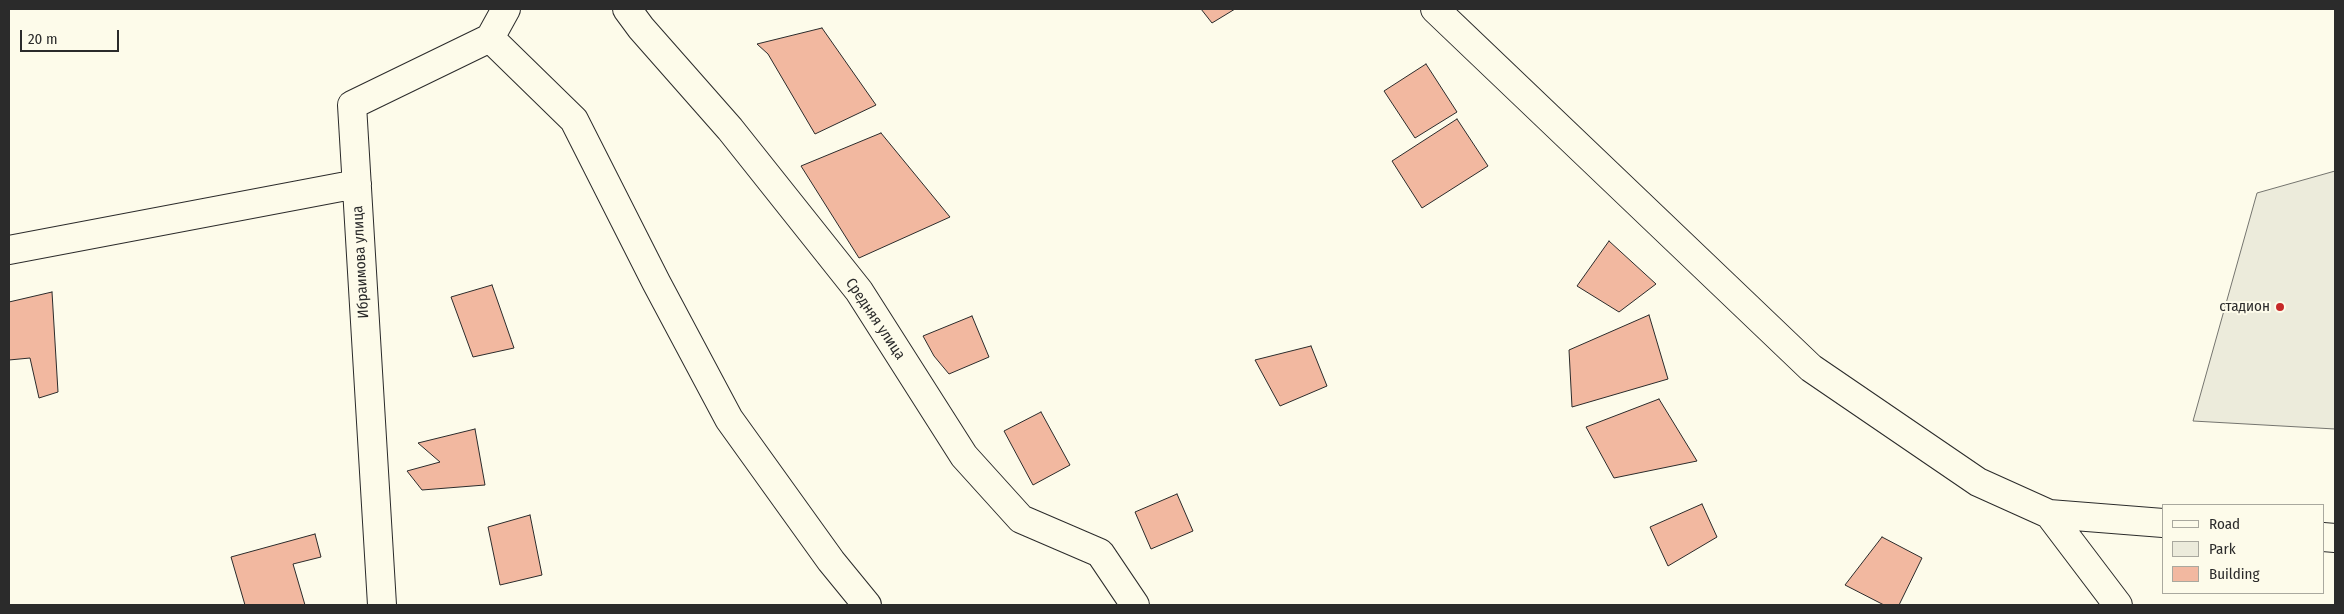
<!DOCTYPE html>
<meta charset="utf-8">
<style>
body{margin:0}
#map{position:relative;width:2344px;height:614px;overflow:hidden;background:#fdfbea;font-family:"Fira Sans Condensed",sans-serif}
canvas{display:block}
.frame{position:absolute;inset:0;border:10px solid #2b2b2b;pointer-events:none}
.legend{position:absolute;left:2162px;top:504px;width:162px;height:90px;box-sizing:border-box;background:#fdfbea;border:1px solid #a9a89e;margin:0;padding:6px 9px;list-style:none;font-size:15px;color:#2b2b2b}
.legend li{display:flex;align-items:center;gap:10px;height:25px}
.legend b{width:25px;border:1px solid #a9a89e}
.scale{position:absolute;left:20px;top:30px;width:99px;height:22px;box-sizing:border-box;border:2px solid #2b2b2b;border-top:0;padding-left:6px;font-size:15px;line-height:18px;white-space:nowrap;color:#2b2b2b;-webkit-text-stroke:4px #fdfbea;paint-order:stroke}
</style>
<div id="map">
<canvas width="2344" height="614"></canvas>
<div class="frame"></div>
<ul class="legend">
<li><b style="height:6px;background:#fdfbea"></b>Road</li>
<li><b style="height:14px;background:#ecebdb"></b>Park</li>
<li><b style="height:14px;background:#f2b8a0"></b>Building</li>
</ul>
<div class="scale">20 m</div>
</div>
<script>
const context = document.querySelector('canvas').getContext('2d');
context.lineJoin = 'round';
function fill(path, color) { context.fillStyle = color; context.fill(path, 'evenodd'); }
const poly = rows => new Path2D(rows.map(r => 'M' + r).join(''));
function strokePath(path, color, width, dash) { context.strokeStyle = color; context.lineWidth = width; context.lineCap = dash ? 'butt' : 'round'; context.setLineDash(dash || []); context.stroke(path); }
function label(font, color, halo, rows, align = 'center') {
  context.font = font + ' "Fira Sans Condensed",sans-serif'; context.lineWidth = 4; context.setLineDash([]); context.textBaseline = 'middle'; context.strokeStyle = halo; context.fillStyle = color; for (const [text, x, y, turn = 0] of rows) {
    context.save(); context.translate(x, y); context.rotate((+turn || 0) * Math.PI / 180); context.textAlign = isNaN(turn) ? turn : align; if (halo) context.strokeText(text, 0, 0); context.fillText(text, 0, 0); context.restore();
  }
}
const green = poly([
 [2335,171,2335,429,2193,421,2257,193,2335,171]
]);
fill(green, '#ecebdb');
strokePath(green, '#74746e', 1);
const building = poly([
 [1201,9,1235,9,1212,23,1201,9],
 [822,28,876,105,815,134,768,54,757,44,822,28],
 [1426,64,1457,112,1415,138,1384,91,1426,64],
 [1457,119,1488,166,1422,208,1392,161,1457,119],
 [881,133,950,217,859,258,801,166,881,133],
 [1609,241,1656,284,1619,312,1577,286,1609,241],
 [492,285,514,348,473,357,451,297,492,285],
 [52,292,58,392,39,398,30,358,9,360,9,302,52,292],
 [1649,315,1668,379,1572,407,1569,350,1649,315],
 [972,316,989,357,949,374,934,356,923,336,972,316],
 [1311,346,1327,386,1280,406,1255,360,1311,346],
 [1659,399,1697,461,1614,478,1586,427,1659,399],
 [1041,412,1070,465,1033,485,1004,431,1041,412],
 [475,429,485,485,422,490,407,471,440,462,418,443,475,429],
 [1177,494,1193,531,1151,549,1135,512,1177,494],
 [1702,504,1717,537,1668,566,1650,527,1702,504],
 [530,515,542,575,500,585,488,527,530,515],
 [315,534,321,557,293,564,305,605,245,605,231,557,315,534],
 [1882,537,1922,558,1899,605,1884,605,1845,585,1882,537]
]);
fill(building, '#f2b8a0');
strokePath(building, '#2b2b2b', 1);
const minor = poly([
 [627,9,641,28,730,129,859,291,964,456,1021,519,1100,553,1135,605],
 [1435,9,1811,368,1978,482,2049,514,2163,523],
 [490,38,574,120,656,282,729,419,831,561,867,605],
 [9,250,357,184],
 [2049,514,2118,605],
 [2323,537,2335,538],
 [382,605,352,105,490,38,506,9]
]);
strokePath(minor, '#2b2b2b', 30);
strokePath(minor, '#fdfbea', 28);
for (const [x, y, r, color] of [
 [2280,307,5,"#c62828"]
]) { const dot = new Path2D(); dot.arc(x, y, r, 0, 2 * Math.PI); context.fillStyle = color; context.fill(dot); strokePath(dot, '#fdfbea', 2); }
label('15px', '#2b2b2b', '#fdfbea', [
 ["Ибраимова улица",361,262,-93],
 ["Средняя улица",875,319,56]
]);
label('15px', '#2b2b2b', '#fdfbea', [
 ["стадион",2270,307]
], 'right');
</script>
